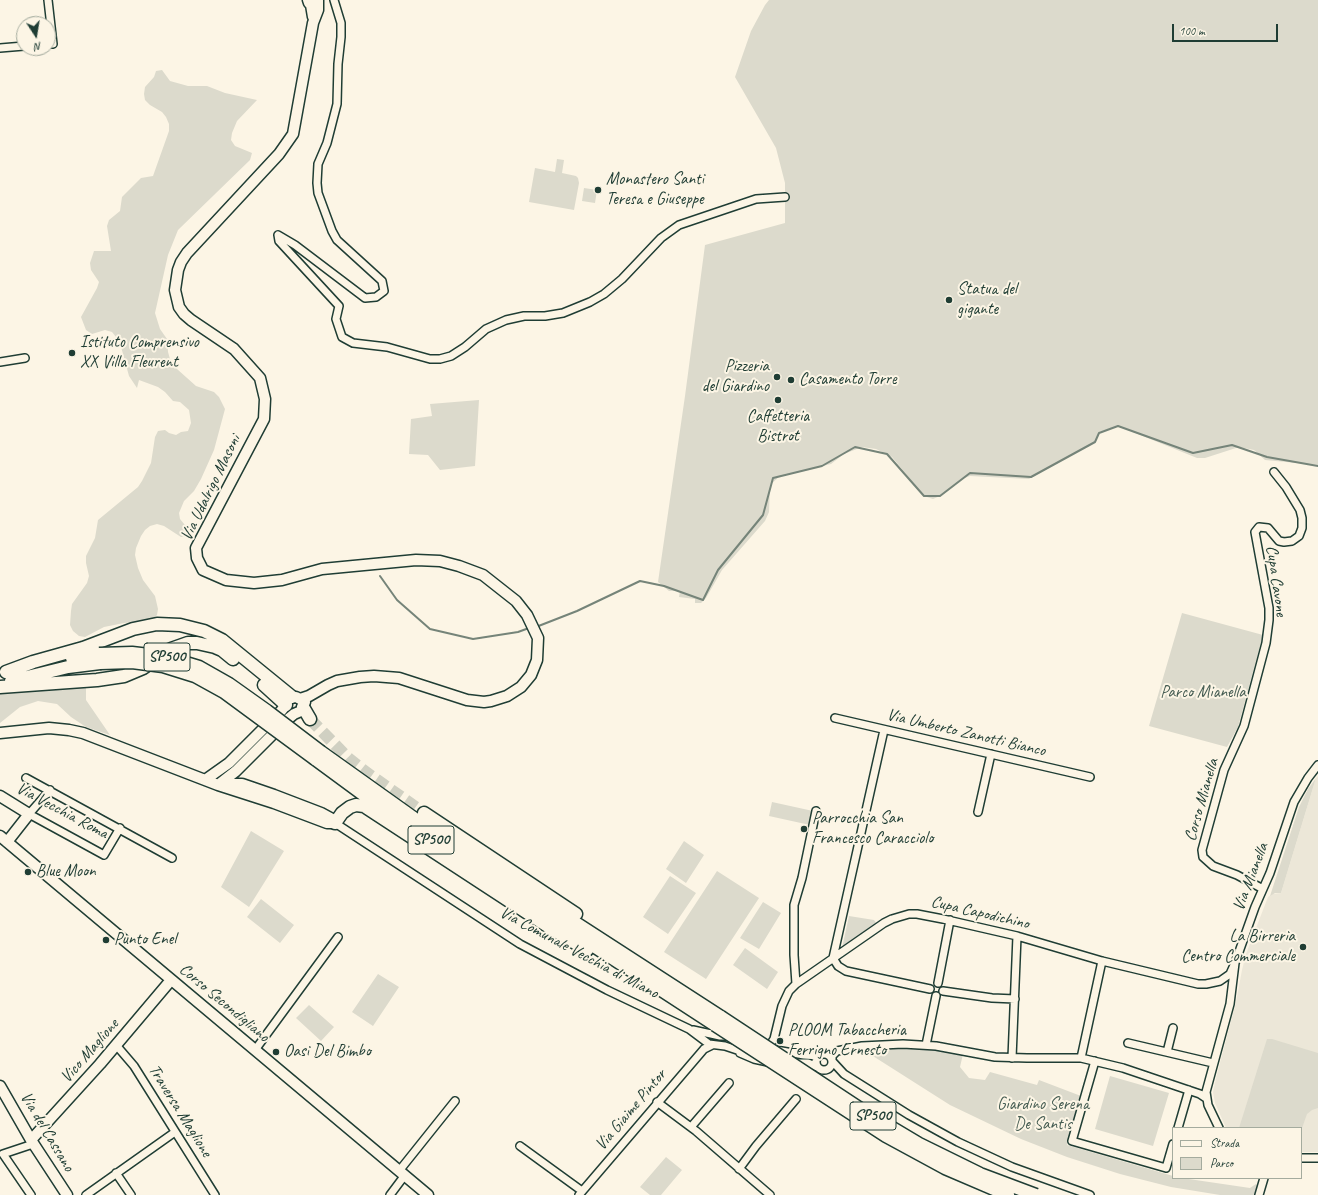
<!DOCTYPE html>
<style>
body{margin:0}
#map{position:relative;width:1318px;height:1195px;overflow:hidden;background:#fcf5e5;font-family:Caveat,sans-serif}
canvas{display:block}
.legend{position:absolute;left:1172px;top:1127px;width:130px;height:52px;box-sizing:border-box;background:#fcf5e5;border:1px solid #a4ab9e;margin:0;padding:5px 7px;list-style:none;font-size:12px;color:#1f3d34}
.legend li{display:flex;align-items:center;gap:8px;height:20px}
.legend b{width:20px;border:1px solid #a4ab9e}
.north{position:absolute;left:16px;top:16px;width:40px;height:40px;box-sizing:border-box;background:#fcf5e5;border:1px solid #a4ab9e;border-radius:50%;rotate:168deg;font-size:11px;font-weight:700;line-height:16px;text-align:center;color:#1f3d34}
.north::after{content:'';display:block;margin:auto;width:14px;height:18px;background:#1f3d34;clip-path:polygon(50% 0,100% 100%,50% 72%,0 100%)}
.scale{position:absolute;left:1172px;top:24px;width:106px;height:18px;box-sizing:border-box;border:2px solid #1f3d34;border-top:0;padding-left:5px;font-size:12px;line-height:14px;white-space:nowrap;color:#1f3d34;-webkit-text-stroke:3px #fcf5e5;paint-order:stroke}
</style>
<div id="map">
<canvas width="1318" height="1195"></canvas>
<ul class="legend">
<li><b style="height:5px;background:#fcf5e5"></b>Strada</li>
<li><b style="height:11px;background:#dcdacc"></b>Parco</li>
</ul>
<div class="north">N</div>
<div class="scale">100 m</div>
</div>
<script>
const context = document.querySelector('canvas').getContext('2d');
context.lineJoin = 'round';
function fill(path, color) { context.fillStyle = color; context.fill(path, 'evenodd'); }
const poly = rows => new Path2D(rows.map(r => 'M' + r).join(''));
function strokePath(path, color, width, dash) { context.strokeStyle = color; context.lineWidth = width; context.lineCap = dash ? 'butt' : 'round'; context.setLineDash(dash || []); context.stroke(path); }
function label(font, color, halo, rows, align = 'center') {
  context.font = font + ' Caveat,sans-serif'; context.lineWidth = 4; context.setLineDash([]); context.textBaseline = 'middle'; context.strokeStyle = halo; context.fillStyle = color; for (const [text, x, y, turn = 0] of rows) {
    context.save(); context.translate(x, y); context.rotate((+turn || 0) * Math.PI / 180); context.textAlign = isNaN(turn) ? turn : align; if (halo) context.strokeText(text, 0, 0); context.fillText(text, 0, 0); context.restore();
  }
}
fill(poly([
 [1318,776,1318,1152,1301,1152,1301,1128,1226,1128,1215,1103,1213,1092,1216,1078,1236,1002,1242,970,1246,954,1268,897,1272,894,1281,893,1316,778]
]), '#ece7d8');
fill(poly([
 [769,0,1318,0,1318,465,1265,460,1254,450,1239,447,1205,458,1197,458,1118,426,1099,432,1095,442,1029,479,970,476,962,479,940,496,933,499,924,496,892,457,876,449,862,447,844,454,831,464,780,476,770,485,769,512,765,521,722,570,706,598,701,603,695,603,695,599,679,597,680,591,669,591,658,582,685,396,705,245,785,223,785,183,776,148,735,77,751,31,765,5],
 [162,70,170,81,188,86,207,86,225,93,257,100,237,121,232,133,231,140,235,146,252,153,250,160,178,230,168,255,155,313,160,329,167,339,168,352,170,359,177,369,196,386,214,392,219,397,225,409,214,450,201,479,194,491,184,501,179,513,180,519,189,530,188,536,181,537,164,526,157,524,150,526,145,530,141,536,136,548,135,555,138,568,143,580,155,596,158,609,157,615,152,620,124,623,104,627,85,637,79,636,73,631,70,625,71,611,72,604,87,583,89,576,86,563,86,556,95,538,98,520,138,487,142,481,151,463,155,437,158,431,165,430,169,433,176,435,181,432,188,431,191,423,189,410,180,402,173,401,165,392,158,387,139,380,137,388,129,376,120,343,116,337,112,332,105,330,92,334,86,330,81,317,97,288,99,282,91,270,90,263,94,251,111,251,107,226,109,220,120,211,122,197,141,178,153,176,169,131,169,124,166,117,162,112,150,105,145,100,144,94,145,87,154,77,156,71],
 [557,159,564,160,562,173,576,176,578,178,579,183,574,210,529,202,535,168,555,172],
 [584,188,597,190,595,203,582,201],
 [479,400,475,466,440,470,428,455,409,454,411,419,432,416,430,404],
 [1182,613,1263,635,1238,727,1227,747,1149,726],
 [86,685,86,700,110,735,86,727,71,717,57,704,38,701,20,707,0,723,0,692],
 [1316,778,1281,893,1275,893,1270,896,1299,807,1308,789],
 [772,802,813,811,810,825,769,816],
 [251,831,284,851,249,907,221,887],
 [684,841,704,855,686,883,666,869],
 [717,871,759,898,706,979,664,952],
 [670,876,696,893,668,934,643,917],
 [261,899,294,925,280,943,247,917],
 [763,902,781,913,759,949,740,938],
 [849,916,874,920,877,924,842,948],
 [745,948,778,972,767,989,733,965],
 [378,974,399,987,373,1026,352,1012],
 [309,1005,334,1027,321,1041,296,1018],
 [1267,1039,1272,1039,1318,1053,1318,1108,1312,1110,1307,1114,1301,1131,1301,1128,1239,1128],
 [892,1048,927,1048,963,1054,960,1067,969,1078,985,1080,990,1072,1037,1085,1039,1080,1081,1096,1067,1145,1173,1176,1173,1178,1182,1178,1250,1188,1256,1184,1258,1186,1255,1195,1220,1195,1171,1187,1120,1174,1067,1157,1021,1139,950,1105,865,1051],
 [1110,1076,1169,1093,1153,1146,1095,1129],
 [666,1157,682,1170,661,1195,650,1195,640,1187]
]), '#dcdacc');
strokePath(poly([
 [380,576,397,600,430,629,473,639,518,632,529,628],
 [536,627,577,611,640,581,664,586,703,600,718,570,763,515,773,478,822,466,855,447,887,454,924,496,940,496,970,473,1031,477,1095,442,1099,433,1118,426,1193,453,1232,445,1267,457,1318,466]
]), '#758479', 2);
strokePath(poly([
 [310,719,348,758,367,773,424,813]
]), '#d0d0c2', 12, [12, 6]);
const street = poly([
 [48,0,53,44,48,44],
 [334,0,341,23,341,37,338,64,337,104,327,143,318,164,317,183,318,193,332,231,337,240,382,281,384,291,376,297,365,298,295,245,278,235,279,241,339,306,336,319,342,337,353,343,387,347,430,359,440,359,451,356,465,347,486,329,506,320,524,316,545,316,563,313,590,302,604,294,622,279,661,238,679,225,756,199,785,197],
 [0,48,24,46],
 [0,362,25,358],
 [835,718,1090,777],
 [26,778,172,858],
 [50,790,29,814,104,855,120,828],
 [978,812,991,754],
 [335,823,520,944,607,990,689,1029,709,1044,725,1046,737,1050],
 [1263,889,1237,875,1213,866,1203,857,1202,850,1224,770,1244,726,1266,643,1269,620,1269,608,1255,532,1259,527,1268,528,1279,541,1284,542,1292,541,1299,536,1302,528,1302,518,1300,510,1286,487,1274,472],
 [833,958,884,730],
 [833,958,838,966,846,971,930,989],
 [938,983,950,920],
 [796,984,794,955,794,905,802,878,816,811],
 [943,991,992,998,1015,999],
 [693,1030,720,1036,730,1036],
 [1128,1043,1213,1063],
 [116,1045,134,1066,215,1195],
 [926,1045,936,996],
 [767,1046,770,1045,774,1039,782,1006,789,991,796,984,884,923,892,919,909,914,917,914,943,919,1017,936,1102,961,1198,984,1206,984,1220,981,1230,974,1235,963],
 [255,1050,338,937],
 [776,1050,804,1055,819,1056],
 [1167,1052,1173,1028],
 [740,1053,754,1059,768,1062],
 '816 1062a8 8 0 1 1 16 0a8 8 0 1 1-16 0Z',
 [1012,1058,1017,936],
 [1081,1058,1102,961],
 [832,1061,832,1056,837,1051,862,1046,903,1044,936,1046,995,1057,1027,1058,1081,1058,1123,1068,1200,1094,1206,1098],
 [832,1061,844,1074,909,1115,958,1142,1012,1167,1090,1195],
 [1095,1061,1072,1141,1166,1168,1173,1144],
 [793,1063,808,1063,817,1067],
 [657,1102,696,1131,770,1195],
 [691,1127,729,1083],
 [1178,1128,1189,1090],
 [1219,1128,1208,1105,1206,1092,1230,1004,1235,963,1255,907,1270,873,1294,802,1308,778,1318,765],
 [520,1146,582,1191],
 [1301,1158,1318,1158],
 [739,1169,756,1146,796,1099],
 [399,1171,455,1101],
 [116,1173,131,1195],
 [31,1195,3,1154,33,1144],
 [86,1195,175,1132],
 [390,1195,405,1175],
 [579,1195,704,1049,712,1045],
 [1259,1195,1264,1178]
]);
const secondary = poly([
 [308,0,309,3,311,5,313,17],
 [0,733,49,728,69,730,83,733,218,785,274,803,327,823,335,823],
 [205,780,229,763,281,711,286,705,288,699,292,697,296,697,300,699,309,696,328,685,337,681,360,677,374,676,399,678,467,700,484,702,491,701,507,696,521,687,531,675,537,660,538,638,527,615,516,601,483,575,459,566,440,561,416,560,322,569,282,580,254,583,226,580,203,570,197,558,196,548,264,419,265,399,260,378,234,349,191,320,184,314,179,307,175,290,178,270,181,262,187,253,279,154,293,134,313,23,318,10,318,0],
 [224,784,242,784,274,795,321,813,332,819,334,822],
 [218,785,236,771,288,719,294,714,301,711,305,702],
 [0,796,29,814,7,842],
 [0,836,428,1195],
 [0,1086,31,1140,67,1195],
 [31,1140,100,1064,171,980]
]);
const highway = poly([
 [72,658,99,654],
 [6,672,33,662,83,648,133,629,157,624,180,625,204,631,222,640,292,697],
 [11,681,68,667,100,663],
 [264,685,286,705],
 [0,687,97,680,124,676,143,668,171,649,188,643,197,643,215,647,222,650,233,659],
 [303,707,310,719],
 [321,752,415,819,721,1017],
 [315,759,368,798,411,827,715,1025],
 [424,813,576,914],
 [335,823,342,813,350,807,356,805,364,806,549,927,587,950]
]);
strokePath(street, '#1f3d34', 10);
strokePath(secondary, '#1f3d34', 13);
strokePath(highway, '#1f3d34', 15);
strokePath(street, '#fcf5e5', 7);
strokePath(secondary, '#fcf5e5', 10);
strokePath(highway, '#fcf5e5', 12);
const highwayBridge = poly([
 [99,654,132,653,166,657,199,667,229,684,267,711,321,752],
 [100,663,132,662,163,666,195,676,224,692,315,759],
 [721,1017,862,1110,919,1144,980,1174,1036,1195],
 [715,1025,886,1136,945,1168,1008,1195]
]);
strokePath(highwayBridge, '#1f3d34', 15, []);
strokePath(highwayBridge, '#fcf5e5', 12);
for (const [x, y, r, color] of [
 [598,190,4,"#1f3d34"],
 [949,300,4,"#1f3d34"],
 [72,353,4,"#1f3d34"],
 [777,377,4,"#1f3d34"],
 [791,380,4,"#1f3d34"],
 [778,400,4,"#1f3d34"],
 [804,829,4,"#1f3d34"],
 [28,872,4,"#1f3d34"],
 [106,940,4,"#1f3d34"],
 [1303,947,4,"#1f3d34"],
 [780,1041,4,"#1f3d34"],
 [276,1052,4,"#1f3d34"]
]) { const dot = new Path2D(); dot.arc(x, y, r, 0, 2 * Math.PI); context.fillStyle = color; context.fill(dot); strokePath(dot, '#fcf5e5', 1.5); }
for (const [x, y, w] of [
 [167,657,46],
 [431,840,46],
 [873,1116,46]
]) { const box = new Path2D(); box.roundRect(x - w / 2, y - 14, w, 28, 3); context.fillStyle = '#fcf5e5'; context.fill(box); strokePath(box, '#1f3d34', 1); }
label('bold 16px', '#1f3d34', null, [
 ["SP500",167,657],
 ["SP500",431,840],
 ["SP500",873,1116]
]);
label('17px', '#1f3d34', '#fcf5e5', [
 ["Monastero Santi",606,180],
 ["Teresa e Giuseppe",606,200],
 ["Statua del",957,290],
 ["gigante",957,310],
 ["Istituto Comprensivo",80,343],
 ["XX Villa Fleurent",80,363],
 ["Pizzeria",769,367,"right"],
 ["del Giardino",769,387,"right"],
 ["Casamento Torre",799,380],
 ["Caffetteria",778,417,"center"],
 ["Bistrot",778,437,"center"],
 ["Parrocchia San",812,819],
 ["Francesco Caracciolo",812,839],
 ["Blue Moon",36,872],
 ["La Birreria",1295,937,"right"],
 ["Centro Commerciale",1295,957,"right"],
 ["Punto Enel",114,940],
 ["PLOOM Tabaccheria",788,1031],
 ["Ferrigno Ernesto",788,1051],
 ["Oasi Del Bimbo",284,1052]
], 'left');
label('17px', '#1f3d34', '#fcf5e5', [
 ["Via Udalrigo Masoni",211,488,-64],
 ["Cupa Cavone",1276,581,82],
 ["Via Umberto Zanotti Bianco",966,733,13],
 ["Corso Mianella",1202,800,-74],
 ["Via Vecchia Roma",62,811,28],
 ["Via Mianella",1251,877,-69],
 ["Cupa Capodichino",980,913,13],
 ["Via Comunale Vecchia di Miano",579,953,28],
 ["Corso Secondigliano",224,1003,40],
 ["Vico Maglione",90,1051,-49],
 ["Via Giaime Pintor",631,1110,-50],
 ["Traversa Maglione",180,1111,58],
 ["Via del Cassano",47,1132,59]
]);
label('17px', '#455c52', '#fcf5e5', [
 ["Parco Mianella",1203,693],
 ["Giardino Serena",1043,1105],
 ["De Santis",1043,1125]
]);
</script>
